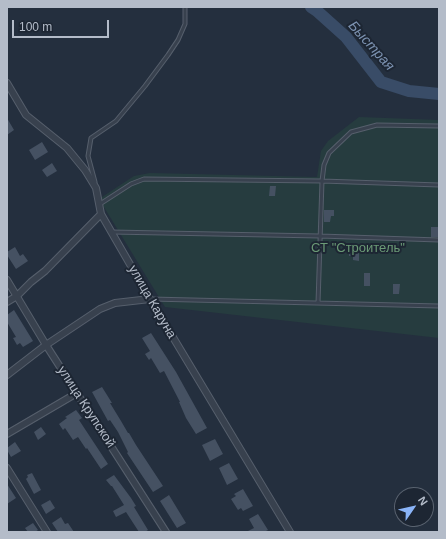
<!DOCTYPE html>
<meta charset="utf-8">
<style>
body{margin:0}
#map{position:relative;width:446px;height:539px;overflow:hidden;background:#242f3e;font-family:Helvetica,sans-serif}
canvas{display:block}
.frame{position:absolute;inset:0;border:8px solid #b4bcc9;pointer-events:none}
.north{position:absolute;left:394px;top:487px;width:40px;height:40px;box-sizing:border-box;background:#1d2633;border:1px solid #59626f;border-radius:50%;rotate:56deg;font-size:11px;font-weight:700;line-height:16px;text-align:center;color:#b4bcc9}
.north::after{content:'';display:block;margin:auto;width:14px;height:18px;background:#8ab4f8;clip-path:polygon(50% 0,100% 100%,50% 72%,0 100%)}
.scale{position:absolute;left:12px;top:20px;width:97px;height:18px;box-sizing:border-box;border:2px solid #b4bcc9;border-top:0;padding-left:5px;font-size:12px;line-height:14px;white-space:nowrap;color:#b4bcc9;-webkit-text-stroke:3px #1d2633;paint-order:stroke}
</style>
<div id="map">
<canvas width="446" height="539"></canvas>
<div class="frame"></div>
<div class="north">N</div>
<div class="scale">100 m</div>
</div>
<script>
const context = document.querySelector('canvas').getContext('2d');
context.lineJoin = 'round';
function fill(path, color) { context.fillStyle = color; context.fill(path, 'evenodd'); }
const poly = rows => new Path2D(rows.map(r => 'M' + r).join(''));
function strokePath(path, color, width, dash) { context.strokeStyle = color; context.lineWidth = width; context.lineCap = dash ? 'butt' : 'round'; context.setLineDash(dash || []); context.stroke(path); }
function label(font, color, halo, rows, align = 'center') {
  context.font = font + ' Helvetica,sans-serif'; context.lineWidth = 4; context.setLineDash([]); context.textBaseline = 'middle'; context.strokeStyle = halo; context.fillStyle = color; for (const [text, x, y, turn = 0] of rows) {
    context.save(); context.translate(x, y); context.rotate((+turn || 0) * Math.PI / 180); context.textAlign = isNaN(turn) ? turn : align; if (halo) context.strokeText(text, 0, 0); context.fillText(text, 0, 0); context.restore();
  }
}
fill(poly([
 [359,117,439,120,439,338,165,307,99,199,134,176,150,173,317,177,321,151,328,141]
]), '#263c3f');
strokePath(poly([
 [311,7,317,11,346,37,381,82,409,91,439,94]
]), '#394c67', 12);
fill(poly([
 [7,118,14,130,7,135],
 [42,142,48,152,35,160,29,150],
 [52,163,57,171,47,177,42,170],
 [270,186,276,186,275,196,269,196],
 [324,210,334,210,334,216,331,216,330,222,324,222],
 [431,227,439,227,439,237,431,237],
 [349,246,359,246,359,261,353,260,353,256,349,256],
 [15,247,20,256,23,254,28,261,16,269,7,255,7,252],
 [364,273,370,273,370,286,364,286],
 [393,284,400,284,399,294,393,294],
 [14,310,33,341,23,347,20,343,17,345,13,338,16,337,7,322,7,315],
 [151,333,176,372,207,428,196,434,186,418,179,402,180,402,164,371,160,373,151,358,149,360,145,354,150,351,142,338],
 [102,387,112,403,110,403,121,421,128,433,129,433,136,445,163,486,153,492,127,453,128,452,118,432,110,420,108,421,92,392],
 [76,410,82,418,79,420,108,464,101,469,87,448,86,449,78,437,73,440,65,428,63,430,59,424,67,418,65,417],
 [41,427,46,434,38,440,34,432],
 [215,439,223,454,210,461,202,445],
 [15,442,21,451,11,457,7,450,7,448],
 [229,463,238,479,227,485,219,468],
 [32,473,41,490,34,494,26,479,28,477,27,475],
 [114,475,131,498,136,506,134,507,148,530,145,532,139,532,126,512,116,517,113,511,124,505,112,486,111,486,106,480],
 [7,484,16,498,7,504],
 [243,489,253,506,243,511,241,508,238,510,231,499,236,496,234,494],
 [169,495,186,523,177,528,160,501],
 [50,500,55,508,46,514,41,505],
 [258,514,268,530,264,532,246,532,254,528,249,519],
 [61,517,65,524,68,523,74,532,58,532,52,523],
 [33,523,38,530,35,532,28,532,25,528]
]), '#455162');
const service = poly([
 [95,182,88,156,91,138,116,121,145,86,168,55,178,40,185,24,185,7],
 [100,204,131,184,144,179,322,181,439,185],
 [111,232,320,236,439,240],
 [151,299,439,306],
 [318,303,322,181,324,165,329,153,351,132,377,125,439,126]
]);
const minor = poly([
 [7,83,26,115,67,148,85,170,96,188,101,214,150,299,290,532],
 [7,280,46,345,166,532],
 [7,302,17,296,31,282,45,271,101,214],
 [7,375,46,345,100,309,115,303,150,299],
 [7,434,77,393],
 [7,468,47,532]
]);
strokePath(service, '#565f6c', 5);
strokePath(minor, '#565f6c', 8);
strokePath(service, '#38414e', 3);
strokePath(minor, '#38414e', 6);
label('13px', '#6b9a76', '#1d2633', [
 ["СТ \"Строитель\"",358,248]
]);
label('13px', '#b4bcc9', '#1d2633', [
 ["улица Каруна",152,302,60],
 ["улица Крупской",86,407,57]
]);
label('italic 14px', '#7c92b1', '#1d2633', [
 ["Быстрая",371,46,48]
]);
</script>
